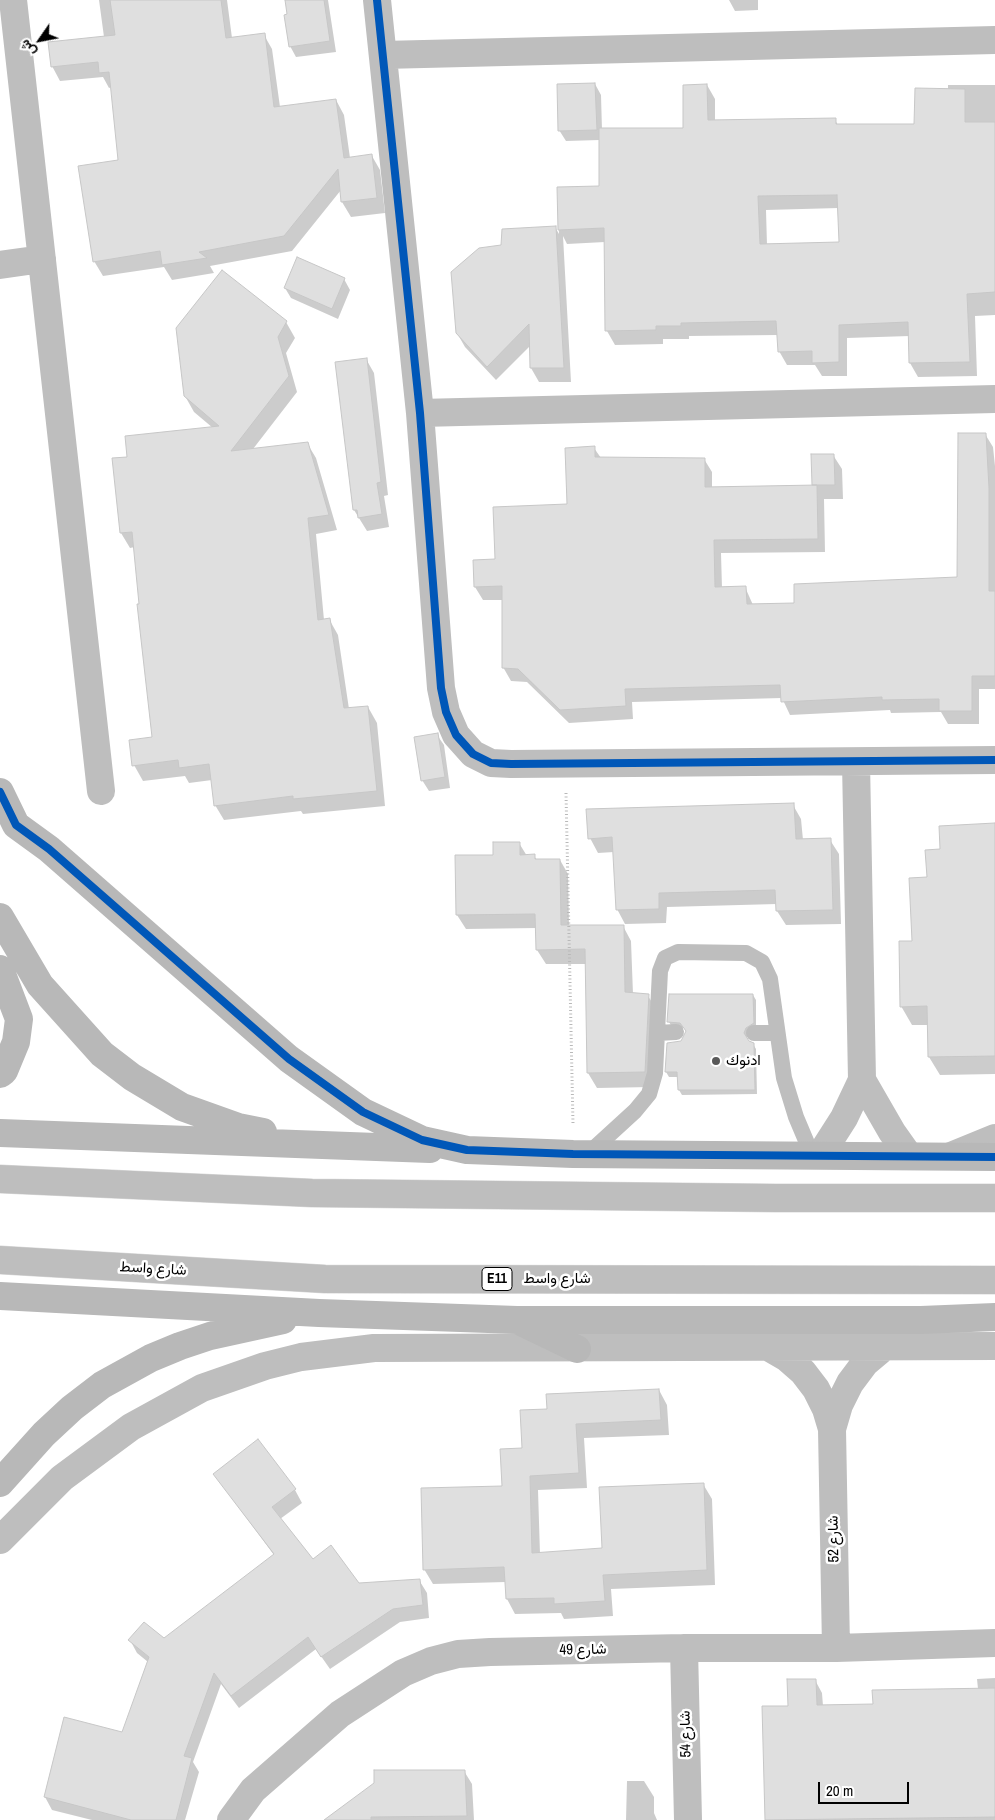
<!DOCTYPE html>
<meta charset="utf-8">
<style>
body{margin:0}
#map{position:relative;width:995px;height:1820px;overflow:hidden;background:#fff;font-family:"Archivo Narrow",Vazirmatn,sans-serif}
canvas{display:block}
.north{position:absolute;left:15px;top:15px;width:50px;height:50px;-webkit-text-stroke:4px #fff;paint-order:stroke;rotate:237deg;font-size:14px;font-weight:700;line-height:20px;text-align:center;color:#000}
.north::after{content:'';display:block;margin:auto;width:18px;height:22px;background:#000;clip-path:polygon(50% 0,100% 100%,50% 72%,0 100%)}
.scale{position:absolute;left:818px;top:1782px;width:91px;height:22px;box-sizing:border-box;border:2px solid #000;border-top:0;padding-left:6px;font-size:15px;line-height:18px;white-space:nowrap;color:#000;-webkit-text-stroke:4px #fff;paint-order:stroke}
</style>
<div id="map">
<canvas width="995" height="1820"></canvas>
<div class="north">ش</div>
<div class="scale">20 m</div>
</div>
<script>
const context = document.querySelector('canvas').getContext('2d');
context.lineJoin = 'round';
function fill(path, color) { context.fillStyle = color; context.fill(path, 'evenodd'); }
const poly = rows => new Path2D(rows.map(r => 'M' + r).join(''));
function strokePath(path, color, width, dash) { context.strokeStyle = color; context.lineWidth = width; context.lineCap = dash ? 'butt' : 'round'; context.setLineDash(dash || []); context.stroke(path); }
function label(font, color, halo, rows, align = 'center') {
  context.font = font + ' "Archivo Narrow",Vazirmatn,sans-serif'; context.lineWidth = 5; context.setLineDash([]); context.textBaseline = 'middle'; context.strokeStyle = halo; context.fillStyle = color; for (const [text, x, y, turn = 0] of rows) {
    context.save(); context.translate(x, y); context.rotate((+turn || 0) * Math.PI / 180); context.textAlign = isNaN(turn) ? turn : align; if (halo) context.strokeText(text, 0, 0); context.fillText(text, 0, 0); context.restore();
  }
}
fill(poly([
 [99,0,227,0,232,38,264,35,272,49,280,107,336,100,344,115,350,158,372,156,380,170,385,213,351,217,342,202,341,190,292,251,210,266,214,273,172,280,164,267,103,276,94,261,119,162,112,87,109,88,103,77,60,81,52,66,104,37],
 [286,0,328,0,336,52,296,57,290,46],
 [729,0,758,0,758,10,735,11],
 [595,84,601,95,602,130,684,129,707,85,715,99,715,121,835,120,838,125,915,125,948,90,948,85,995,85,995,315,975,316,977,376,918,377,910,363,910,336,847,338,847,376,822,376,815,365,787,365,779,351,778,335,689,336,689,339,663,339,663,344,615,345,607,331,605,242,567,244,563,236,571,382,539,382,531,368,531,345,496,380,465,347,457,333,503,246,555,227,559,234,558,188,600,187,600,140,566,141,559,130],
 [839,208,840,243,767,245,766,210],
 [222,271,286,322,295,338,286,353,297,392,253,449,307,443,316,458,337,530,316,534,324,620,329,619,338,635,349,709,368,707,377,723,385,806,303,814,301,811,224,820,215,805,212,780,189,783,185,776,143,781,134,765,154,738,135,547,130,548,121,533,128,458,213,428,194,412,185,396],
 [344,279,350,290,338,319,291,298,285,288],
 [366,359,374,373,388,495,384,496,389,527,367,531,354,510],
 [985,434,993,447,995,466,995,689,979,689,979,724,948,724,941,712,891,713,890,710,790,715,782,698,632,702,633,719,569,723,527,682,511,681,503,667,503,600,483,600,475,587,496,561,569,505,594,448,601,458,704,459,712,472,712,488,814,486,833,455,842,469,843,499,824,499,825,552,721,553,722,588,745,587,753,605,795,605,959,578],
 [437,735,444,745,450,788,429,791,422,780],
 [793,805,801,819,803,840,830,840,839,854,841,924,786,925,777,911,777,904,667,907,666,923,625,924,617,909,614,852,598,853,590,838],
 [995,824,995,1074,940,1075,929,1057,928,1025,912,1025,901,1006,913,942,929,878,942,850],
 [519,843,527,856,534,856,537,860,560,860,568,874,569,926,623,926,631,941,633,994,648,996,657,1010,652,1087,597,1088,588,1073,586,964,546,964,537,950,537,928,466,929,457,915,494,856],
 [753,995,756,1000,756,1028,748,1033,746,1040,753,1044,756,1049,757,1094,682,1095,679,1090,678,1077,669,1077,666,1072,687,1032,684,1028,672,1027,669,1022],
 [659,1390,667,1405,669,1435,584,1438,587,1488,538,1490,540,1554,603,1549,703,1484,712,1499,715,1585,611,1589,613,1616,564,1619,561,1613,515,1614,507,1599,506,1582,433,1584,424,1569,504,1487,523,1449,549,1410],
 [214,1474,295,1490,302,1503,280,1519,313,1561,358,1584,419,1580,427,1593,429,1618,400,1622,330,1669,316,1649,239,1708,221,1684,193,1762,199,1772,185,1820,92,1820,52,1810,45,1797,123,1733,148,1662,137,1653,130,1640,164,1640,274,1555],
 [995,1678,995,1820,766,1820,763,1708,789,1707,815,1680,822,1693,823,1706,874,1705,978,1689,977,1679],
 [464,1771,472,1784,474,1820,326,1820],
 [627,1781,644,1781,654,1797,654,1813,657,1820,626,1820]
]), '#0003');
const building = poly([
 [110,0,221,0,226,38,265,33,274,107,336,99,344,158,372,154,377,198,341,202,338,169,284,236,199,252,207,258,162,265,160,251,93,262,78,166,118,160,109,72,99,73,98,62,51,67,48,42,115,35,110,0],
 [285,0,324,0,330,41,289,47,284,15,287,14,285,0],
 [595,83,597,130,558,131,557,84,595,83],
 [707,84,708,120,836,118,836,124,914,124,915,88,965,89,965,122,995,122,995,292,967,294,970,362,909,363,908,322,839,325,839,362,812,363,812,351,778,352,776,321,681,323,681,326,656,326,656,330,605,331,604,228,558,230,557,187,599,186,599,128,683,128,683,85,707,84],
 [837,195,839,242,760,244,758,196,837,195],
 [556,226,564,368,530,368,529,324,487,367,456,333,451,272,479,248,501,245,502,229,556,226],
 [297,257,345,278,332,309,284,288,297,257],
 [222,270,287,321,278,337,289,376,231,451,308,442,329,515,308,518,318,620,330,618,344,708,368,706,377,791,293,799,293,796,214,806,209,764,179,768,178,760,132,766,129,740,152,737,137,604,139,604,132,532,120,533,112,458,127,457,125,436,219,426,184,396,176,328,222,270],
 [367,358,381,482,377,483,382,514,358,518,357,510,353,510,335,362,367,358],
 [958,433,986,433,989,488,989,591,995,591,995,676,972,676,972,711,939,711,939,699,882,700,882,697,781,702,780,685,625,689,626,706,560,710,518,669,502,668,502,586,474,587,473,560,495,559,493,507,567,504,565,448,595,446,595,457,705,458,705,487,817,485,818,539,714,540,715,587,746,586,747,604,794,603,794,584,957,577,958,433],
 [811,454,834,454,835,485,812,485,811,454],
 [438,733,445,777,421,781,414,737,438,733],
 [794,803,796,839,831,838,833,910,776,911,775,890,659,893,659,909,616,910,612,837,588,839,586,809,794,803],
 [995,823,995,1056,928,1057,927,1006,900,1007,899,941,912,941,909,878,927,877,925,850,940,849,939,826,995,823],
 [493,842,520,842,520,855,535,854,535,859,560,859,561,925,624,925,625,992,649,994,645,1072,587,1073,585,949,536,950,535,914,456,915,455,855,493,855,493,842],
 [669,994,753,994,754,1023,746,1028,744,1033,749,1041,754,1043,755,1090,678,1090,677,1072,665,1072,667,1043,681,1041,686,1031,680,1023,667,1022,669,994],
 [659,1389,661,1420,576,1424,579,1473,530,1476,532,1553,602,1548,599,1487,704,1483,707,1570,603,1575,605,1601,554,1604,554,1598,506,1599,504,1567,423,1570,421,1488,502,1486,500,1449,522,1448,520,1410,547,1409,546,1394,659,1389],
 [258,1439,296,1489,272,1507,313,1559,331,1545,359,1583,420,1579,423,1605,393,1609,321,1657,308,1637,231,1696,214,1673,184,1756,192,1758,176,1820,131,1820,44,1797,64,1717,122,1732,149,1657,128,1640,144,1622,164,1638,274,1554,213,1474,258,1439],
 [787,1679,816,1679,817,1705,873,1704,872,1690,995,1688,995,1817,765,1820,762,1706,788,1706,787,1679],
 [374,1770,465,1770,467,1816,371,1817,371,1820,324,1820,374,1783,374,1770]
]);
fill(building, '#dfdfdf');
strokePath(building, '#c7c7c7', 1);
const highway = poly([
 [0,1179,312,1193,776,1198,995,1198],
 [0,1260,325,1279,995,1280]
]);
strokePath(highway, '#dbdbdb', 29);
strokePath(poly([
 [566,793,573,1124]
]), '#b9b9b9', 3, [1, 2.5]);
strokePath(poly([
 [657,1033,676,1032],
 [754,1033,776,1033],
 [588,1154,635,1111,649,1094,655,1073,660,971,665,958,678,952,746,953,762,962,770,979,784,1078,796,1117,812,1155]
]), '#bebebe', 16);
strokePath(poly([
 [13,0,101,791],
 [377,0,420,413,441,688,446,712,456,735,473,754,491,763,511,764,995,760],
 [383,55,995,40],
 [0,265,42,259],
 [420,413,995,399],
 [862,1080,892,1132,909,1156],
 [821,1154,844,1118,862,1080,856,762],
 [951,1156,995,1138],
 [768,1347,787,1358,803,1372,816,1389,826,1409,832,1429,836,1648],
 [832,1429,839,1405,850,1383,865,1363,884,1347],
 [0,1540,62,1478,131,1427,202,1388,265,1366,301,1357,374,1348,995,1346],
 [684,1648,688,1820],
 [231,1820,253,1790,340,1714,403,1673,431,1661,458,1654,490,1652,684,1648,836,1648,995,1643]
]), '#bebebe', 28);
strokePath(poly([
 [0,792,16,825,49,849,289,1059,363,1112,422,1140,467,1150,573,1154,995,1157],
 [0,917,40,985,102,1054,132,1077,182,1107,238,1127,263,1132],
 [0,969,19,1019,16,1042,4,1071,0,1074],
 [0,1133,430,1149],
 [0,1296,319,1313,517,1320,921,1320,995,1317],
 [523,1323,577,1349],
 [0,1483,44,1434,72,1408,102,1385,151,1358,180,1346,210,1336,283,1320]
]), '#b8b8b8', 28);
strokePath(highway, '#bebebe', 28);
strokePath(poly([
 [377,0,420,413,441,688,446,712,456,735,473,754,491,763,511,764,995,760],
 [0,792,16,825,49,849,289,1059,363,1112,422,1140,467,1150,573,1154,995,1157]
]), '#0057b8', 8);
for (const [x, y, r, color] of [
 [716,1061,5,"#595959"]
]) { const dot = new Path2D(); dot.arc(x, y, r, 0, 2 * Math.PI); context.fillStyle = color; context.fill(dot); strokePath(dot, '#fff', 2); }
for (const [x, y, w] of [
 [497,1279,30]
]) { const box = new Path2D(); box.roundRect(x - w / 2, y - 11.5, w, 23, 4); context.fillStyle = '#fff'; context.fill(box); strokePath(box, '#000', 1); }
label('bold 14px', '#000', null, [
 ["E11",497,1279]
]);
label('15px', '#000', '#fff', [
 ["ادنوك",726,1061]
], 'left');
label('15px', '#000', '#fff', [
 ["شارع واسط",153,1269,3],
 ["شارع واسط",557,1279],
 ["شارع 52",834,1539,-91],
 ["شارع 49",583,1650,-1],
 ["شارع 54",686,1734,-91]
]);
</script>
